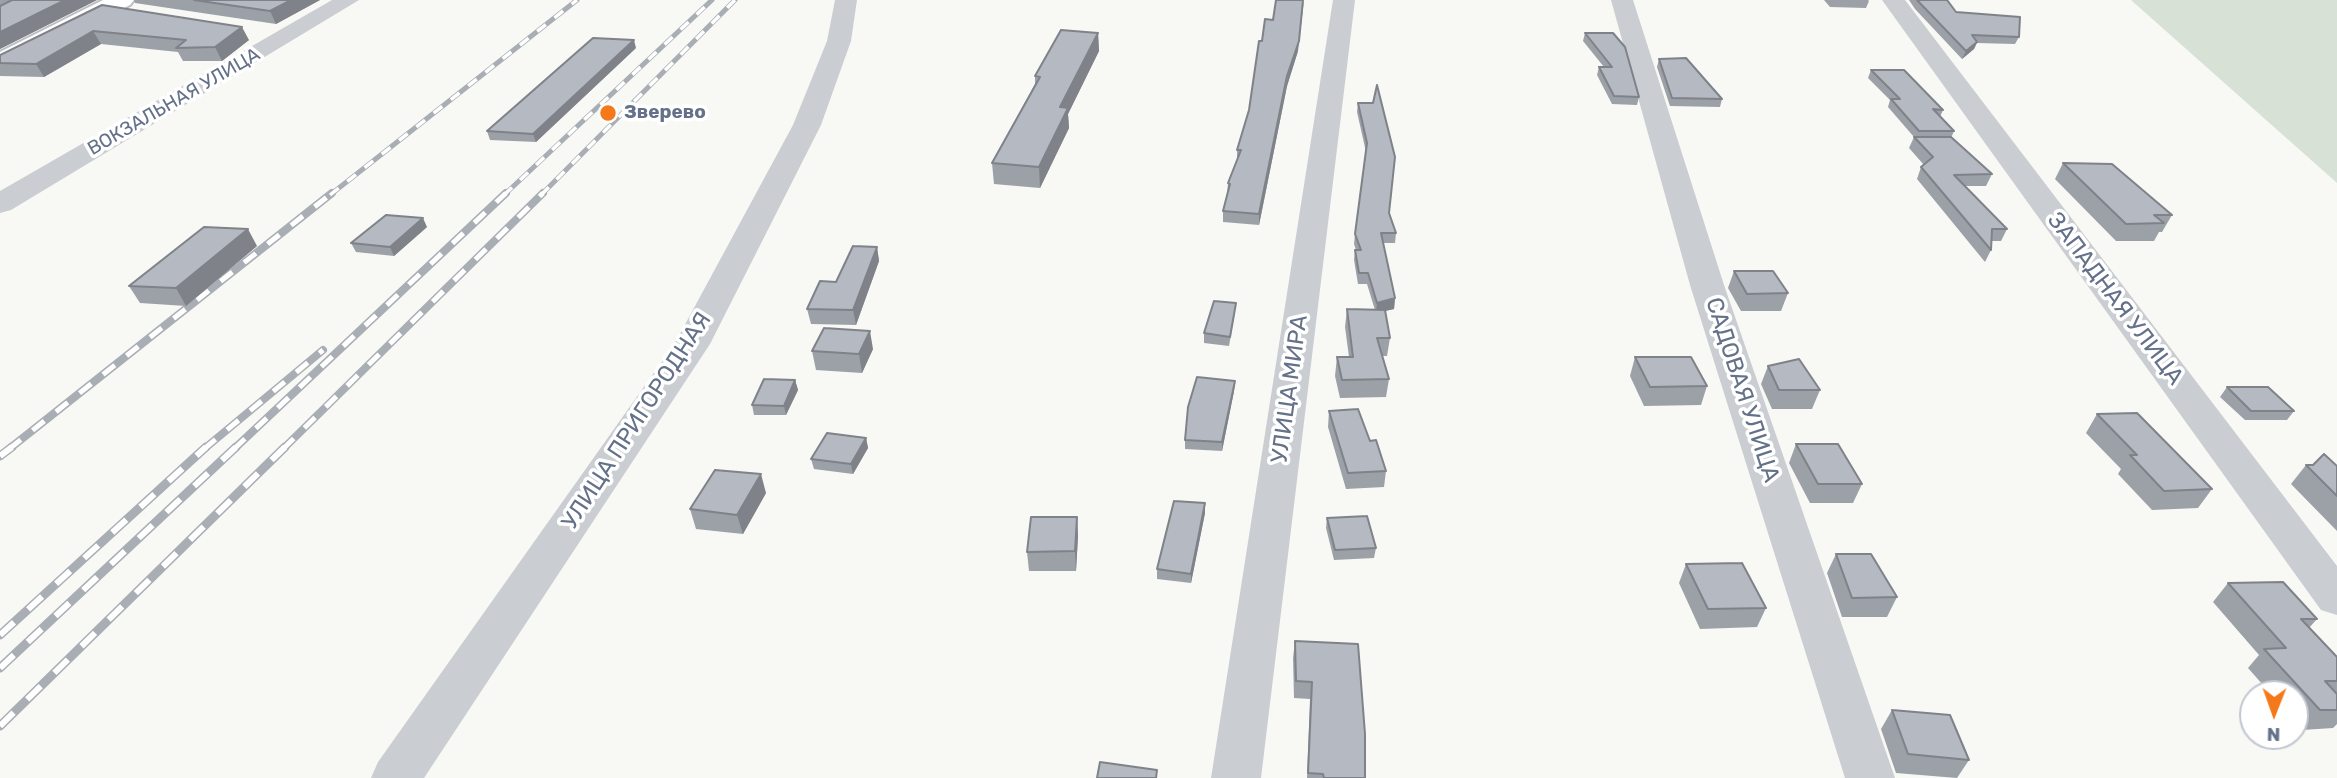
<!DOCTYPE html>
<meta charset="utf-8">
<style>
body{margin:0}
#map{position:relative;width:2337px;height:778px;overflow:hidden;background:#f8f8f5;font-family:Rubik,sans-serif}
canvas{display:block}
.north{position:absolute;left:2239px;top:680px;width:70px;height:70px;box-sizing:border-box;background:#fff;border:2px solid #c1c6d0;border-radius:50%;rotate:181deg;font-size:19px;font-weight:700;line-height:28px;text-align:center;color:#647189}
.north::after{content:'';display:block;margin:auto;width:24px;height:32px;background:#f4791a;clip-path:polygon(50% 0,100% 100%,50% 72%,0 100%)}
</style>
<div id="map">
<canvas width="2337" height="778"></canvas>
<div class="north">N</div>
</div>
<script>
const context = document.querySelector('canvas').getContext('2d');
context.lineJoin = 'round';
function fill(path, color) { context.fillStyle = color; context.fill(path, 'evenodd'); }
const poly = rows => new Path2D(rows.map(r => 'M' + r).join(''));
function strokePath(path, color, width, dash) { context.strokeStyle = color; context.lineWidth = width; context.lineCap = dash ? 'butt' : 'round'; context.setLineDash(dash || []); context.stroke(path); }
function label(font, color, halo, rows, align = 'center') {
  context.font = font + ' Rubik,sans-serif'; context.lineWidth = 7; context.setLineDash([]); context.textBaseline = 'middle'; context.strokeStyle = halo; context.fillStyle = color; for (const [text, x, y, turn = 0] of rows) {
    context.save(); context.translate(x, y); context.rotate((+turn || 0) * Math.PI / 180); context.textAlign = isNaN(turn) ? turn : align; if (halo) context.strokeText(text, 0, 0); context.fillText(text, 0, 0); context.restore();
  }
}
fill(poly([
 [2131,0,2337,0,2337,183]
]), '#d8e1d6');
const secondary = poly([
 [103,0,134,0,130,5,0,70,0,52,103,0]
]);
strokePath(secondary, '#bcbfc6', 4);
fill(poly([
 [332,0,359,0,11,210,0,213,0,191,332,0],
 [835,0,857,0,851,41,821,125,710,344,424,778,371,778,378,762,675,343,793,125,827,41,835,0],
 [1333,0,1355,0,1261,778,1211,778,1333,0],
 [1611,0,1633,0,1724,285,1895,778,1845,778,1690,285,1611,0],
 [1882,0,1905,0,2337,566,2337,615,2321,610,1882,0]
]), '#cacdd1');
fill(secondary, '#fff');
const railFar2 = poly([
 [330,195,577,0],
 [504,195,712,0],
 [541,195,735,0]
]);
const railFar1 = poly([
 [9,449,332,193],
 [204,449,323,350],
 [234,449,506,193],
 [283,449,543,193]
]);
const rail = poly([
 [0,456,12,447],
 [0,635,206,447],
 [0,668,236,447],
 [0,726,285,447]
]);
strokePath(railFar2, '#a9aeb5', 5);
strokePath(railFar1, '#a9aeb5', 8);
strokePath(rail, '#a9aeb5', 9);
strokePath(railFar2, '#fff', 3.5, [11]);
strokePath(railFar1, '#fff', 5, [15]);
strokePath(rail, '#fff', 6, [19]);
fill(poly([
 [0,0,97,0,0,49,0,6,1,6,0,6],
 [134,0,320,0,276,24,135,3],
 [1824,0,1868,0,1869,1,1866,8,1830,7],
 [1909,0,1947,0,1956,12,2019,37,2015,44,1977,43,1974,49,1962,59,1915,9],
 [102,5,249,40,222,61,183,61,178,52,101,44,44,77,0,76,0,63],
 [1098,33,1099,51,1068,114,1069,128,1040,188,994,184,992,163,1035,84,1035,76],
 [1585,33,1639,97,1637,105,1612,104,1597,75,1599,67,1604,67,1583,41],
 [636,48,536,142,490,140,487,131],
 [1298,51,1287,86,1259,225,1223,222,1223,211,1227,194,1228,183,1237,160,1237,150],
 [1659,59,1722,99,1720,107,1670,106,1657,67],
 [1871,70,1943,110,1940,117,1954,131,1951,138,1992,174,1986,186,1965,186,2007,229,2001,241,1991,241,1991,250,1985,262,1917,179,1921,167,1924,165,1909,148,1914,137,1888,107,1890,100,1868,78],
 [1358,103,1389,213,1396,233,1395,243,1383,243,1395,298,1394,309,1385,311,1390,338,1387,356,1382,356,1389,379,1386,397,1340,398,1335,376,1337,357,1349,357,1345,327,1347,309,1375,310,1367,284,1358,284,1354,260,1355,250,1356,250,1354,244,1355,234,1366,152,1357,112],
 [2063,163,2172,215,2162,232,2159,232,2154,241,2116,241,2055,179],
 [427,227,394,256,356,252,351,243],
 [257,246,186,306,140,303,129,286],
 [877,247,879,261,856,325,811,324,807,309,836,282],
 [1734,271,1788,293,1781,311,1741,311,1728,288],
 [1235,312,1229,346,1204,343,1204,333],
 [873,349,862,373,816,370,812,351],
 [1635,357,1707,386,1701,405,1644,406,1630,376],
 [1768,366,1820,390,1812,409,1772,409,1761,384],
 [795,380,798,390,786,415,754,415,752,405],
 [1235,381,1234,391,1222,451,1185,449,1185,440],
 [2227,387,2294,411,2287,420,2245,420,2220,397],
 [1329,411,1386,471,1384,487,1346,489,1328,427],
 [2097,414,2212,489,2198,508,2152,510,2118,474,2121,469,2086,433],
 [866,438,868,448,853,474,814,469,811,459],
 [1796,444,1862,484,1853,503,1810,503,1789,463],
 [2306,465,2337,466,2337,531,2291,484],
 [766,493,743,534,696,529,690,509],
 [1205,503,1205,513,1191,583,1157,579,1157,569],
 [1077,517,1078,536,1076,571,1029,571,1027,552],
 [1327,518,1376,548,1374,558,1334,560,1326,528],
 [1836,554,1897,597,1887,617,1842,617,1827,573],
 [1686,564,1766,608,1757,627,1700,629,1679,583],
 [2228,583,2317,619,2309,628,2337,657,2337,724,2333,728,2302,730,2295,721,2295,694,2271,694,2248,668,2259,655,2213,602],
 [1295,641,1365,778,1307,778,1310,699,1294,698,1293,658],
 [1892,710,1969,760,1957,778,1896,773,1881,729]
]), '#9ca0a7');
fill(poly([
 [65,0,97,0,0,49,0,32],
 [291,0,320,0,276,24,270,11],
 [1304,0,1298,51,1287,86,1259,225,1259,214],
 [242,27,249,40,222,61,215,47],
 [93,31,101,44,44,77,36,64],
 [1098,33,1099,51,1068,114,1069,128,1040,188,1039,167,1060,107],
 [634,40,636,48,536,142,533,134],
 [1977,42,1974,49,1962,59,1966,51],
 [423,218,427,227,394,256,390,247],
 [248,229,257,246,186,306,176,288],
 [877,247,879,261,856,325,853,310],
 [1395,298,1394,309,1376,313,1377,303],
 [870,331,873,349,862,373,859,354],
 [795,380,798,390,786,415,784,406],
 [1235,381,1234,391,1222,451,1222,442],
 [866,438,868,448,853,474,851,464],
 [761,474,766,493,743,534,737,515],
 [1205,503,1205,513,1191,583,1191,574],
 [1077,517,1078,536,1076,571,1075,551]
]), '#7f8288');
const building = poly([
 [12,0,65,0,0,32,0,6,12,0],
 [194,0,291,0,270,11,194,0],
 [1276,0,1303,0,1299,41,1287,76,1259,214,1223,211,1230,184,1228,183,1241,150,1237,150,1249,110,1259,41,1262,41,1265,19,1273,20,1276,0],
 [1917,0,1947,0,1956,12,2020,17,2019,37,1972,35,1977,42,1966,51,1917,0],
 [102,5,242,27,215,47,176,48,186,40,93,31,36,64,0,63,0,55,102,5],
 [1061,30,1098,33,1060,107,1068,108,1039,167,992,163,1040,77,1035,76,1061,30],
 [1585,33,1613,33,1625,47,1639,97,1614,96,1599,67,1612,67,1585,33],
 [593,38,634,40,533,134,487,131,593,38],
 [1686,58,1722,99,1672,98,1659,59,1686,58],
 [1871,70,1904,70,1943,110,1933,109,1954,131,1919,131,1891,99,1900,99,1871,70],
 [1377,85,1395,157,1389,213,1396,233,1381,233,1395,298,1377,303,1368,273,1359,273,1355,250,1361,250,1355,234,1367,143,1358,103,1373,103,1377,85],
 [1914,137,1951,137,1992,174,1954,175,2007,229,1992,229,1991,250,1921,167,1933,157,1914,137],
 [2063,163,2112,164,2172,215,2154,215,2164,223,2126,224,2063,163],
 [386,215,423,218,390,247,351,243,386,215],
 [204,227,248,229,176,288,129,286,204,227],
 [853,246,877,247,853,310,807,309,820,281,836,282,853,246],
 [1734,271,1773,271,1788,293,1747,294,1734,271],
 [1214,301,1236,303,1230,337,1204,333,1214,301],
 [1347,309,1385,310,1390,338,1377,338,1389,379,1342,380,1337,357,1353,357,1347,309],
 [824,328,870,331,859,354,812,351,824,328],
 [1635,357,1691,357,1707,386,1650,387,1635,357],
 [1799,359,1820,390,1779,390,1768,366,1799,359],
 [1197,377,1235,381,1222,442,1185,440,1188,407,1197,377],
 [764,379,795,380,784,406,752,405,764,379],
 [2227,387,2268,387,2294,411,2251,411,2227,387],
 [1358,409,1370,441,1376,440,1386,471,1348,473,1329,411,1358,409],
 [2137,413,2212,489,2164,491,2130,455,2137,455,2097,414,2137,413],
 [827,433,866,438,851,464,811,459,827,433],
 [1796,444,1838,444,1862,484,1818,484,1796,444],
 [2324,454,2337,466,2337,496,2306,465,2313,465,2324,454],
 [715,470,761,474,737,515,690,509,715,470],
 [1174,501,1205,503,1191,574,1157,569,1174,501],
 [1367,516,1376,548,1335,550,1327,518,1367,516],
 [1031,517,1077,517,1075,551,1027,552,1031,517],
 [1836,554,1871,554,1897,597,1852,598,1836,554],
 [1742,563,1766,608,1708,609,1686,564,1742,563],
 [2283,582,2317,619,2301,619,2337,657,2337,681,2325,681,2337,694,2337,710,2320,710,2264,649,2286,648,2228,583,2283,582],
 [1295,641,1358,644,1365,734,1365,778,1324,778,1323,774,1308,773,1312,682,1296,681,1295,641],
 [1892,710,1950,715,1969,760,1908,754,1892,710],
 [1100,762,1157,770,1156,778,1097,778,1100,762]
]);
fill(building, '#b5bac2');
strokePath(building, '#7f8288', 2);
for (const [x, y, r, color] of [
 [608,113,9,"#f4791a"]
]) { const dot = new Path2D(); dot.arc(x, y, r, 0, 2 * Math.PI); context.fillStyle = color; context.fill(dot); strokePath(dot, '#fff', 2.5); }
label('19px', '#647189', '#fff', [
 ["ВОКЗАЛЬНАЯ УЛИЦА",174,102,-30]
]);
label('bold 19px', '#647189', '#fff', [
 ["Зверево",624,113]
], 'left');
label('23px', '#647189', '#fff', [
 ["ЗАПАДНАЯ УЛИЦА",2115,299,53],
 ["УЛИЦА МИРА",1290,389,-82],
 ["САДОВАЯ УЛИЦА",1742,390,72],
 ["УЛИЦА ПРИГОРОДНАЯ",637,421,-57]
]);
</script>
